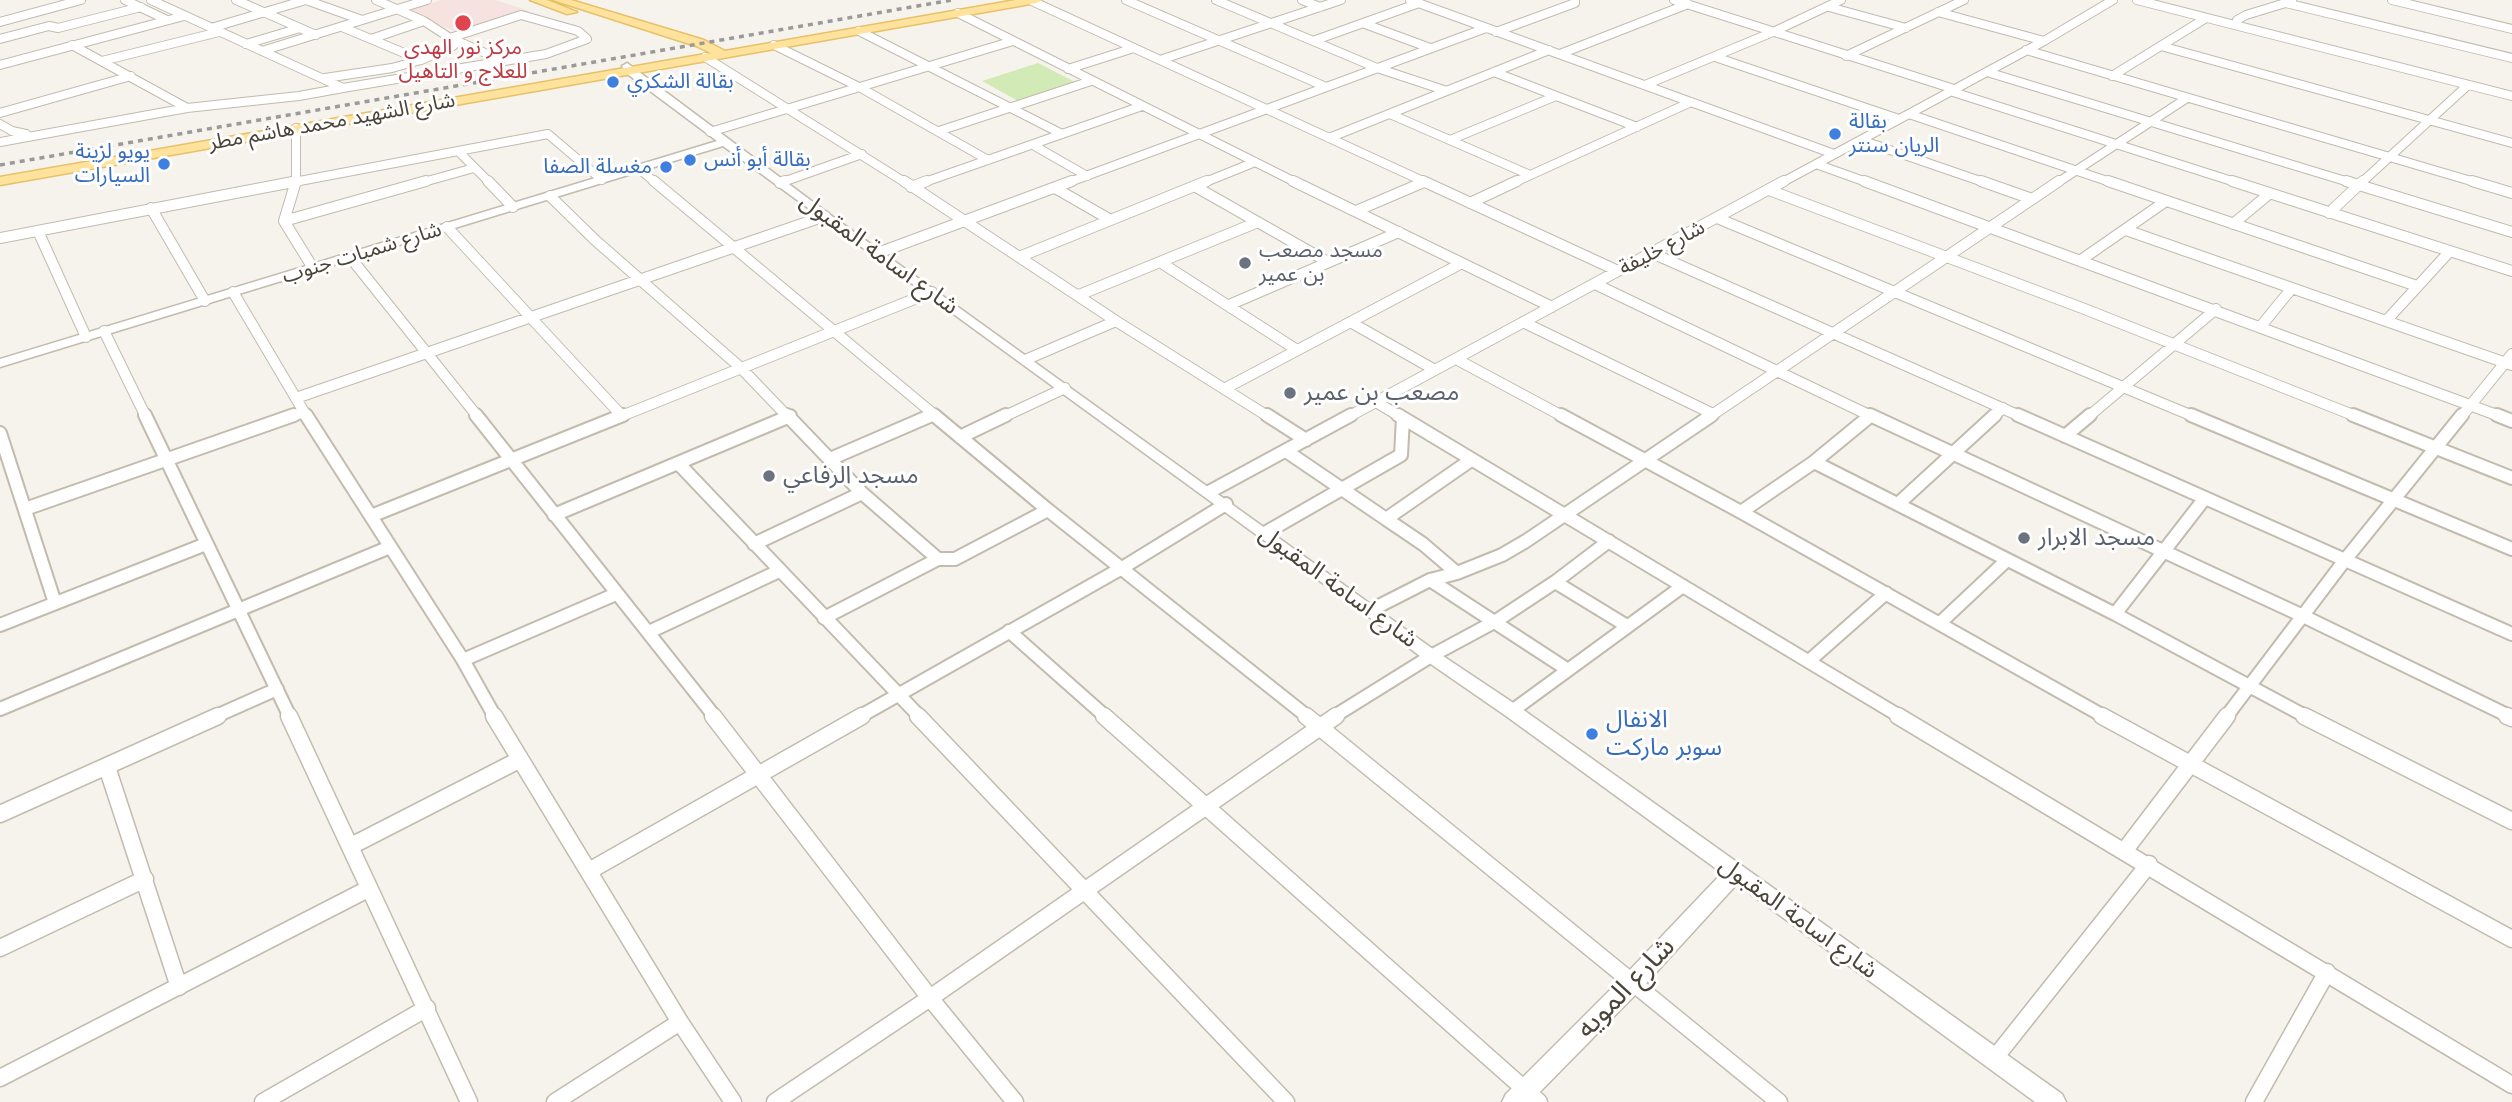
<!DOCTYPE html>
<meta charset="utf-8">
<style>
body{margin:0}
canvas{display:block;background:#f6f3ec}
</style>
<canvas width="2512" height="1102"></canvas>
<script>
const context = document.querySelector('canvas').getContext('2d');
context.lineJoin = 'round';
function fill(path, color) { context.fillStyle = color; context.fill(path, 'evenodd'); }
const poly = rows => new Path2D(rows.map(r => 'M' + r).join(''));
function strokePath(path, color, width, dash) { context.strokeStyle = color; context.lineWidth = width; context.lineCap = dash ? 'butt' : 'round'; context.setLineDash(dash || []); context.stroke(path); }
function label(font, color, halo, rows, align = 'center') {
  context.font = font + ' "PT Sans","Noto Sans Arabic",sans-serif'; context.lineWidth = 6; context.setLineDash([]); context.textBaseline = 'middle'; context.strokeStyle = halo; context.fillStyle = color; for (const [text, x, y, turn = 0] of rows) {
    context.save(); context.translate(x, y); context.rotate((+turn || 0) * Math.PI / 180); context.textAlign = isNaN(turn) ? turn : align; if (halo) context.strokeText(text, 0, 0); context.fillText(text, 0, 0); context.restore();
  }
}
fill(poly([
 [441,0,495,0,530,11,460,33,405,12]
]), '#f6e3e0');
fill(poly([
 [1038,63,1077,83,1020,102,982,81]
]), '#d2eab5');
const minorFar3 = poly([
 [125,0,167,20],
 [151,0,343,88,546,54,587,39,578,31,521,15,450,38,457,42,453,46,421,60,392,68,325,78],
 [236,0,316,35],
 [306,0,362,20],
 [376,0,424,21,450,38,504,61],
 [1126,0,1326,87],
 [1216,0,1377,68,1447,91],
 [1302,0,1320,7],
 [1410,0,1834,154],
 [1674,0,1954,89],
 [2137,0,2512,96],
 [2392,0,2512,29],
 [1032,1,1427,183],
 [2286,3,2512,58],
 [1829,7,1906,28],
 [1938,12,2044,41],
 [958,13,1297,183],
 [0,22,81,0],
 [1365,24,1430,48],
 [2236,25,2237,20,2246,15,2292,1],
 [342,27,421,60],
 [211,28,306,0],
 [859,31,1062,134],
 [1496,32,1575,3,1575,0],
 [0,39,49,26,58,28,141,7],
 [371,39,424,21],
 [1313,41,1419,3],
 [246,44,300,28],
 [72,45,187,108],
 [774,45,861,88,988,160],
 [2161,46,2512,143],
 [2026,50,2478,183],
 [262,51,427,0],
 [1560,54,1688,4],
 [1846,56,1964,0],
 [705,57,906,183],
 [1715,57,1899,119],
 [1160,60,1341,0],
 [102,61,219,32],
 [0,65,184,16],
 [1068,69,1134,48],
 [1494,72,1637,127],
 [1987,72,2352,183],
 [2112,76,2206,18],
 [1645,85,1773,32,1841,0],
 [1950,91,2238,183],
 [0,113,131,76],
 [1390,114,1530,175],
 [1909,114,2113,183],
 [0,124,12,131,26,134],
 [939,131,1091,81],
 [710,132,1013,41],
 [1329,138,1549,50],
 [1450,140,1556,96],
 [1861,140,1986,183],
 [0,142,187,108,299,96,343,88],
 [1033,145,1087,176],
 [459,152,490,183],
 [1816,164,1869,183],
 [639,169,656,183],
 [289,183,548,134,602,180],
 [296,183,296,128],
 [420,183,474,168],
 [780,183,862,154],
 [922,183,1142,106],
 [1067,183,1486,28],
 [1203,183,1255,162],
 [1421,183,1424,182],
 [1513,183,1691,102],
 [1781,183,2044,41,2113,0],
 [2057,183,2187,98],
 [2361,183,2468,85]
]);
const minorFar2 = poly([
 [296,181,284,221,313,268],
 [488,181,513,207],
 [654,181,937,417],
 [904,181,1116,321,1269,417],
 [1293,181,1552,307],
 [1423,181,1618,271],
 [1864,181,2502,417],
 [1981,181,2032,199],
 [2108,181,2417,286],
 [2232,181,2512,271],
 [2346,181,2512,232],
 [2472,181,2512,193],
 [780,183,785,181],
 [911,187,927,181],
 [1196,187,1328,262],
 [1055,188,1109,219],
 [1769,190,2082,308,2358,417],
 [550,196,595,240,741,368,788,417],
 [1470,203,1517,181],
 [151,208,205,301],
 [1356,211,1424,182],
 [2329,213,2363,181],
 [1717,218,2195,417],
 [284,221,426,181],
 [2233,224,2269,194],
 [447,227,622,416],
 [2126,230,2512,365],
 [38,231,86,337],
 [0,238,298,181],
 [878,253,1072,181],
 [1652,253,2022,417],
 [350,257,478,417],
 [1019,257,1207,181],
 [2081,260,2166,201],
 [1160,262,1297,350],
 [1595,284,1873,417],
 [233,292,307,417],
 [1079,295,1258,222],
 [1229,305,1399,232],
 [2386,321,2450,251],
 [1523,322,1713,414],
 [1352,323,1435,370],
 [2261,326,2292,288],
 [104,331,146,417],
 [1456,359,1564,417],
 [1025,360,1116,321],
 [1224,389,1462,263],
 [296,398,825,216],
 [1376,402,1401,417],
 [289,417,304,412],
 [619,417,932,292],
 [787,417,790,416],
 [928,417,933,415],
 [1003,417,1065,388],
 [1348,417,1784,181],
 [1709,417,2059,181],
 [1993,417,2003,408],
 [2088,417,2216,309],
 [2461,417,2512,354]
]);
const minorFar1 = poly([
 [145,415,290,717],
 [306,415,463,660,495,717],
 [476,415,715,717],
 [787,415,862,493,938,559,955,559,1048,510],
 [934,415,1048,510,1308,717],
 [1267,415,1306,440],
 [1398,415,1901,717],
 [1561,415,1741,512,2105,717],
 [1870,415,2303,616,2511,717],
 [2018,415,2512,634],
 [2191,415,2512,549],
 [2353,415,2512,478],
 [2497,415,2512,421],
 [0,433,55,603],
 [2065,436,2090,415],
 [960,437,1006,415],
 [1286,451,1386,519],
 [830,459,932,415],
 [1814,462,2115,614,2307,717],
 [678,463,920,717],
 [1209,492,1351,415],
 [1898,504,1995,415],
 [25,509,294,415],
 [1741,512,1814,462,1870,416],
 [554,515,790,416],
 [371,516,623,415],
 [1265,533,1401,455,1403,418],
 [754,544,862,493],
 [1457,573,1502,555,1526,541,1712,415],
 [1430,580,1568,670],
 [1555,582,1627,626],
 [1371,610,1430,580,1457,573,1423,544,1386,519,1471,460],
 [2115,614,2205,498],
 [824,618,938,559],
 [1940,623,2007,560],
 [0,625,206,544],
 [1009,631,1106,717],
 [649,632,779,571],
 [463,660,616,594],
 [1809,661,1886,593],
 [0,709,390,547],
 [1512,711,1683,586],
 [214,717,277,689],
 [859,717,1122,568,1226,504],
 [1333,717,1431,656,1496,621,1555,582,1609,541],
 [2226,717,2345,560,2462,415]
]);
const minor = poly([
 [289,716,469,1102],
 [494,716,680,1022,733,1102],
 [713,716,930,998,1015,1102],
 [918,716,1286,1102],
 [1104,716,1539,1102],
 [1306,716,1779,1102],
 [1898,716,2512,1085],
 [2102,716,2512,939],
 [2304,716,2512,821],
 [2507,716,2512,718],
 [107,767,179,987],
 [0,814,218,716],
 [351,846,519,760],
 [2125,850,2227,716],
 [589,871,862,716],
 [0,948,145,879],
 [1994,1059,2149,864],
 [0,1078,368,889],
 [263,1102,427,1008],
 [555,1102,680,1022],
 [775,1102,930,998,1336,716],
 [2254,1102,2327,972]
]);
const tertiary = poly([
 [627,63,829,214,1437,652,1518,706,2062,1094,2066,1102,2035,1102,1737,884,1641,989,1530,1102,1502,1102,1506,1094,1625,975,1722,873,1506,716,1425,660,1365,614,723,146,0,367,0,359,717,141,626,73,622,66,627,63]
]);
const primary = poly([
 [530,0,547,0,577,12,567,14,530,0],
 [553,0,571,0,704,40,725,51,1016,0,1042,0,1036,3,0,185,0,177,711,53,696,46,553,0]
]);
strokePath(minorFar3, '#c2bbae', 10);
strokePath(minorFar2, '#c2bbae', 12);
strokePath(minorFar1, '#c2bbae', 16);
strokePath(minor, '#c2bbae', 19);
strokePath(tertiary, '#c2bbae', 3);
strokePath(primary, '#e6c16a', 3);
strokePath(minorFar3, '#fff', 8);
strokePath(minorFar2, '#fff', 10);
strokePath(minorFar1, '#fff', 12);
strokePath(minor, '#fff', 16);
fill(tertiary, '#fff');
fill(primary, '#ffe39c');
strokePath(poly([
 [0,165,952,0]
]), '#9a9a9a', 3.5, [5, 5]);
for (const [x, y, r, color] of [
 [463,23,9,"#e0444e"],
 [613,82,7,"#3f7fe0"],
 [1835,134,7,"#3f7fe0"],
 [690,160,7,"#3f7fe0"],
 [164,164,7,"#3f7fe0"],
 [666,167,7,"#3f7fe0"],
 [1245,263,7,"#6b7280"],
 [1290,393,7,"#6b7280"],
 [769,476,7,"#6b7280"],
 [2024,538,7,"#6b7280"],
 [1592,734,7,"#3f7fe0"]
]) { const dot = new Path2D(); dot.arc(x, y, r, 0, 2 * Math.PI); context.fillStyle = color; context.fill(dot); strokePath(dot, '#fff', 2.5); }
label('21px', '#be3a42', '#fff', [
 ["مركز نور الهدي",463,48],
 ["للعلاج و التاهيل",463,72]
]);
label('21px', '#366cbe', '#fff', [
 ["بقالة الشكري",627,82],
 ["بقالة",1849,122],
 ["الريان سنتر",1849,146],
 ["يويو لزينة",150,152,"right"],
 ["السيارات",150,176,"right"],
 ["بقالة أبو أنس",704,160],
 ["مغسلة الصفا",652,167,"right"]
], 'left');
label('21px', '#4b4439', '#fff', [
 ["شارع الشهيد محمد هاشم مطر",332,122,-10],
 ["شارع خليفة",1662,248,-28],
 ["شارع شمبات جنوب",362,253,-17]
]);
label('21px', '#5b616d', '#fff', [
 ["مسجد مصعب",1259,251],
 ["بن عمير",1259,275]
], 'left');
label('24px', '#4b4439', '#fff', [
 ["شارع اسامة المقبول",879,254,36],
 ["شارع اسامة المقبول",1338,587,36],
 ["شارع اسامة المقبول",1798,918,36]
]);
label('24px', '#5b616d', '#fff', [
 ["مصعب بن عمير",1304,393],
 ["مسجد الرفاعي",783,476],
 ["مسجد الابرار",2038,538]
], 'left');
label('24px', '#366cbe', '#fff', [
 ["الانفال",1606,720],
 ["سوبر ماركت",1606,748]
], 'left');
label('28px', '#4b4439', '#fff', [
 ["شارع المويه",1626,988,-46]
]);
</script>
